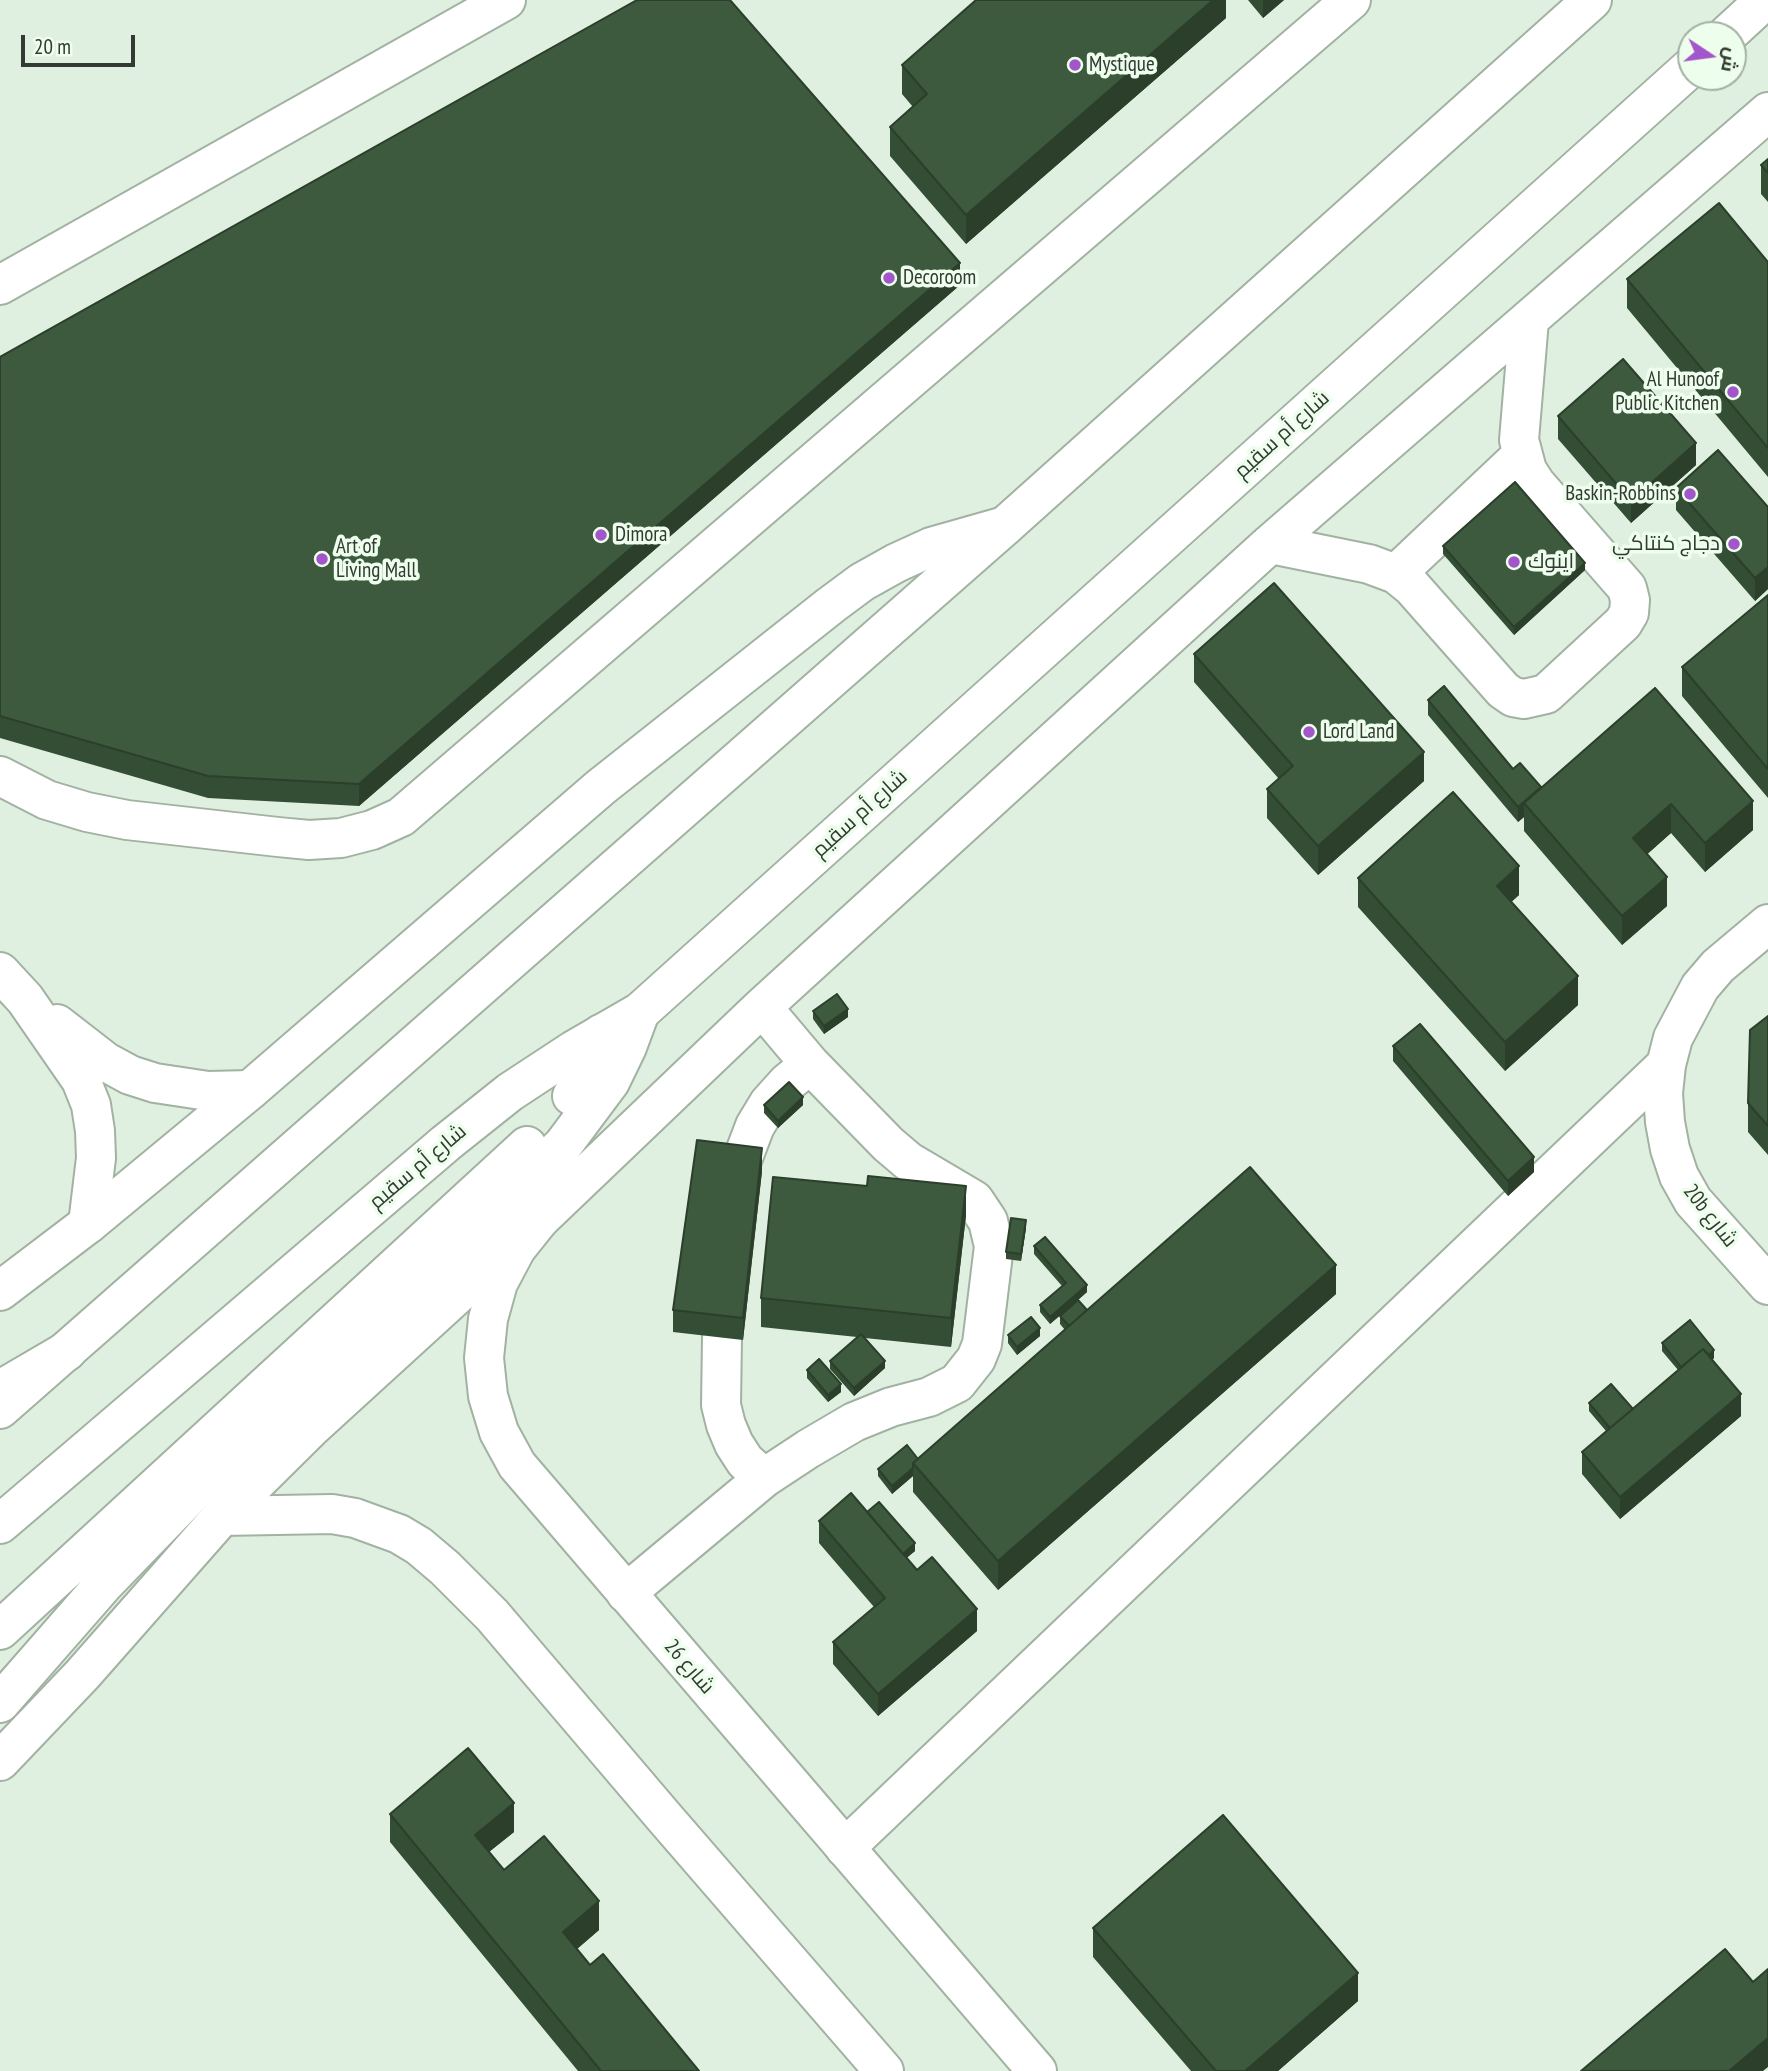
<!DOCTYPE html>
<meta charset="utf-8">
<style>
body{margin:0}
#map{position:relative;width:1768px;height:2071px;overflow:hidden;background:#e0f0e0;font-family:"PT Sans Narrow",Cairo,sans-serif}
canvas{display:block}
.north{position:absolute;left:1677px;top:21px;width:70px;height:70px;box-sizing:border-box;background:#edfeed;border:2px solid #a3b0a3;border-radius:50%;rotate:103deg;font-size:19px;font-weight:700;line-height:28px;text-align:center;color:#333a33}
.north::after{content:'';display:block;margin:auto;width:24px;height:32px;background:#a256c9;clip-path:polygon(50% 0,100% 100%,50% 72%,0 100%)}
.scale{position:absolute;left:21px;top:35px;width:114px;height:32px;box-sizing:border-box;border:4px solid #333a33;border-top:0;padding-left:9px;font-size:21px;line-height:24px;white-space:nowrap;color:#333a33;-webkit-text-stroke:5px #edfeed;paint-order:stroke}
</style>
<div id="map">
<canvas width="1768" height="2071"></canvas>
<div class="north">ش</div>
<div class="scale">20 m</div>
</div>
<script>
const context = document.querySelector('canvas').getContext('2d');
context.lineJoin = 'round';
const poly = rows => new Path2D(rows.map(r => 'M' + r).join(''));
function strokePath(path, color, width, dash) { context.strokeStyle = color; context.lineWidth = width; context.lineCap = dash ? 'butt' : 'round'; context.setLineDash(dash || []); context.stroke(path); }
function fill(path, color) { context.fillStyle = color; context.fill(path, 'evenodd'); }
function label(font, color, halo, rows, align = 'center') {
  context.font = font + ' "PT Sans Narrow",Cairo,sans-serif'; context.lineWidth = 7; context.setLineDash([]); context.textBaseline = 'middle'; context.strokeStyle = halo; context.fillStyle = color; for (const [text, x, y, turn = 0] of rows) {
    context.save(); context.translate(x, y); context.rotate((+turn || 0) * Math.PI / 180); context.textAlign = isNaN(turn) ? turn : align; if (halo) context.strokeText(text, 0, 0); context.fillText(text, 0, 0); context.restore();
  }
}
const minor = poly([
 [0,285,506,0],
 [1270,544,1369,564,1396,574,1412,587,1503,690,1513,697,1524,699,1546,694,1623,623,1629,613,1630,600,1627,588,1536,484,1527,470,1519,440,1529,320],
 [1396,574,1522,455],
 [0,776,47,800,87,812,127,820,278,837,309,840,341,838,372,830,401,817,1351,0],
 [1768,924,1718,966,1700,987,1673,1038,1666,1065,1663,1093,1665,1122,1670,1149,1679,1176,1693,1201,1768,1285],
 [0,972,25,999,81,1080,91,1105,95,1131,96,1158,88,1224],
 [57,1024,106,1062,130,1075,155,1083,208,1091,250,1090],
 [739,1168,755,1126,769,1103,787,1083,810,1064],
 [722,1338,721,1405,726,1425,734,1444,745,1461,764,1478],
 [626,1593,764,1478,808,1449,854,1422,891,1407,929,1397,957,1383,976,1359,982,1344,994,1246,988,1221,974,1200,908,1161,888,1144,810,1064,762,1007],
 [0,1761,82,1675,222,1516,311,1428,540,1219,762,1007,1270,544,1768,112],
 [845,1848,1666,1065]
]);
const major = poly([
 [1727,35,1765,0],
 [540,1219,516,1249,498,1283,488,1319,484,1358,488,1396,499,1432,517,1465,1037,2071],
 [0,1409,1005,526,1592,0],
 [222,1516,332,1514,355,1518,399,1534,419,1546,445,1568,492,1615,664,1817,884,2071],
 [0,1524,446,1143,510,1092,574,1050,640,1012,1691,67]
]);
const highway = poly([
 [572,1096,591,1062,601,1034],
 [0,1291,88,1224,250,1090,601,787,831,605,862,582,896,563,931,547,1005,526],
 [0,1390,67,1351],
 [0,1630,527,1146],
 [0,1703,104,1584,198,1487,500,1208,563,1145,610,1082,627,1047,640,1012]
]);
strokePath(minor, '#a2b2a2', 42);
strokePath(major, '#a2b2a2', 42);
strokePath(highway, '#a2b2a2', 42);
strokePath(minor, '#fff', 38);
strokePath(major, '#fff', 38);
strokePath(highway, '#fff', 38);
fill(poly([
 [1226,0,1226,18,966,244,890,156,890,127,913,107,902,94,902,65],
 [1248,0,1284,0,1263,18],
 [1768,159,1768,202,1761,194,1761,165],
 [1768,262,1768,477,1627,308,1627,279],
 [960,285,359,806,208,798,0,738,0,357],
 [1558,416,1696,465,1631,523,1558,439],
 [1676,488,1768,507,1768,589,1755,601,1676,510],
 [1443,546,1585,570,1514,635,1443,554],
 [1768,595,1768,798,1682,696,1682,667],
 [1194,654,1424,781,1318,875,1267,818,1267,789,1279,779,1194,682],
 [1655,688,1753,830,1705,872,1671,833,1647,854,1667,906,1622,945,1524,831,1524,817,1518,822,1428,715,1428,700,1513,769,1541,788],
 [1358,878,1519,895,1511,902,1578,1005,1505,1071,1358,907],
 [813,1011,848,1017,824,1034,813,1019],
 [1768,1016,1768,1155,1748,1132,1748,1103],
 [1393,1046,1534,1172,1508,1196,1393,1061],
 [764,1105,803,1105,778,1128,764,1113],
 [762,1171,743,1340,673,1332,673,1310],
 [966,1215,951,1347,865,1338,885,1368,854,1396,830,1369,830,1361,857,1337,761,1327,761,1298],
 [1026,1228,1021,1261,1006,1259,1006,1252],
 [1034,1246,1087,1292,1078,1300,1087,1310,1336,1294,998,1590,913,1492,913,1476,892,1494,878,1476,878,1469,918,1459,1065,1330,1060,1324,1060,1316,1077,1301,1050,1324,1040,1312,1040,1305,1062,1286,1034,1254],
 [1008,1335,1040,1336,1017,1355,1008,1343],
 [1662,1343,1714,1358,1712,1360,1741,1416,1620,1519,1582,1474,1582,1452,1606,1431,1589,1411,1589,1403,1633,1409,1678,1370,1662,1351],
 [807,1370,841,1392,828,1402,807,1378],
 [867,1512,915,1551,906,1558,917,1570,977,1631,878,1716,833,1664,833,1642,874,1607,819,1543,819,1521],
 [390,1814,514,1832,489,1852,504,1870,599,1930,577,1949,590,1965,699,2071,578,2071,390,1842],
 [1093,1928,1358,2001,1278,2071,1191,2071,1093,1957]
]), '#344d35');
fill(poly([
 [1213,0,1226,0,1226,18,966,244,966,215],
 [1263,0,1284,0,1263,18],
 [960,263,960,285,359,806,359,784],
 [1696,443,1696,465,1631,523,1631,501],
 [1585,563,1585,570,1514,635,1514,627],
 [1768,567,1768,589,1755,601,1755,578],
 [1424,752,1424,781,1318,875,1318,846],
 [1541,787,1524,803,1524,817,1518,822,1518,807],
 [1753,801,1753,830,1705,872,1705,843],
 [1671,804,1671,833,1633,867,1633,838],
 [1519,866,1519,895,1497,915,1497,886],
 [1667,877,1667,906,1622,945,1622,916],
 [1578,976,1578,1005,1505,1071,1505,1042],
 [848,1009,848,1017,824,1034,824,1026],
 [803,1097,803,1105,778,1128,778,1121],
 [762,1148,762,1171,743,1340,743,1318],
 [1534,1157,1534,1172,1508,1196,1508,1181],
 [966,1186,966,1215,951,1347,951,1318],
 [1026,1220,1026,1228,1021,1261,1021,1254],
 [1336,1265,1336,1294,998,1590,998,1561],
 [1087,1285,1087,1292,1050,1324,1050,1317],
 [1040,1328,1040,1336,1017,1355,1017,1347],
 [1714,1350,1714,1358,1686,1381,1686,1373],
 [885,1361,885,1368,854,1396,854,1388],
 [841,1384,841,1392,828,1402,828,1395],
 [1741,1394,1741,1416,1620,1519,1620,1497],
 [913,1468,913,1476,892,1494,892,1486],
 [915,1543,915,1551,896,1567,896,1560],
 [977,1609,977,1631,878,1716,878,1694],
 [514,1803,514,1832,475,1863,475,1835],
 [599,1901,599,1930,563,1961,563,1932],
 [1358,1973,1358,2001,1278,2071,1245,2071],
 [1768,2038,1768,2067,1763,2071,1729,2071]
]), '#2b3f2b');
const building = poly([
 [637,0,730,0,960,263,359,784,208,776,0,716,0,357,637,0],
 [976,0,1213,0,966,215,890,127,927,94,902,65,976,0],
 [1768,159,1768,173,1761,165,1768,159],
 [1719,203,1768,262,1768,448,1627,279,1719,203],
 [1623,359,1696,443,1631,501,1558,416,1623,359],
 [1718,450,1768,507,1768,567,1755,578,1676,488,1718,450],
 [1515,482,1585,563,1514,627,1443,546,1515,482],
 [1274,583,1424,752,1318,846,1267,789,1293,766,1194,654,1274,583],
 [1768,595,1768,769,1682,667,1768,595],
 [1444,686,1513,769,1520,763,1541,787,1518,807,1428,700,1444,686],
 [1655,688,1753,801,1705,843,1671,804,1633,838,1667,877,1622,916,1524,803,1655,688],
 [1453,792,1519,866,1497,886,1578,976,1505,1042,1358,878,1453,792],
 [837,994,848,1009,824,1026,813,1011,837,994],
 [1768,1016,1768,1126,1748,1103,1750,1030,1768,1016],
 [1420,1024,1534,1157,1508,1181,1393,1046,1420,1024],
 [789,1082,803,1097,778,1121,764,1105,789,1082],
 [697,1140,762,1148,743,1318,673,1310,697,1140],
 [1250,1167,1336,1265,998,1561,913,1463,1250,1167],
 [868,1176,966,1186,951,1318,761,1298,773,1177,867,1186,868,1176],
 [1011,1218,1026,1220,1021,1254,1006,1252,1011,1218],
 [1045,1237,1087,1285,1050,1317,1040,1305,1066,1283,1034,1246,1045,1237],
 [1078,1300,1087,1310,1069,1326,1060,1316,1078,1300],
 [1031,1317,1040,1328,1017,1347,1008,1335,1031,1317],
 [1690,1320,1714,1350,1709,1355,1703,1349,1681,1367,1662,1343,1690,1320],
 [861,1334,885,1361,854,1388,830,1361,861,1334],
 [1703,1349,1741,1394,1620,1497,1582,1452,1703,1349],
 [819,1359,841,1384,828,1395,807,1370,819,1359],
 [1611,1384,1633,1409,1610,1428,1589,1403,1611,1384],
 [907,1445,918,1459,913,1463,913,1468,892,1486,878,1469,907,1445],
 [851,1493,917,1570,932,1557,977,1609,878,1694,833,1642,885,1598,819,1521,851,1493],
 [879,1502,915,1543,903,1554,867,1512,879,1502],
 [468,1748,514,1803,475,1835,504,1870,544,1836,599,1901,563,1932,590,1965,603,1954,699,2071,601,2071,390,1814,468,1748],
 [1223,1815,1358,1973,1245,2071,1216,2071,1093,1928,1223,1815],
 [1725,1949,1753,1982,1768,1969,1768,2038,1729,2071,1581,2071,1725,1949]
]);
fill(building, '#3d5a3e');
strokePath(building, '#2b3f2b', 2);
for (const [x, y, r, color] of [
 [1075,65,7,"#a256c9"],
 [889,278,7,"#a256c9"],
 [1733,392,7,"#a256c9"],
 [1690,494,7,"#a256c9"],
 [601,535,7,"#a256c9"],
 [1734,544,7,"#a256c9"],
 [322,559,7,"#a256c9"],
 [1514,562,7,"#a256c9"],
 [1309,732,7,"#a256c9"]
]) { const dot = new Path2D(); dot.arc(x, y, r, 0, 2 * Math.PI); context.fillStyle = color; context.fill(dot); strokePath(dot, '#edfeed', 2.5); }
label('21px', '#333a33', '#edfeed', [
 ["Mystique",1089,65],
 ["Decoroom",903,278],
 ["Al Hunoof",1719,380,"right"],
 ["Public Kitchen",1719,404,"right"],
 ["Baskin-Robbins",1676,494,"right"],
 ["Dimora",615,535],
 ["دجاج كنتاكي",1720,544,"right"],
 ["Art of",336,547],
 ["Living Mall",336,571],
 ["اينوك",1528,562],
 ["Lord Land",1323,732]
], 'left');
label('21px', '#333a33', '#edfeed', [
 ["شارع أم سقيم",1282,435,-42],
 ["شارع أم سقيم",860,814,-42],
 ["شارع أم سقيم",418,1167,-40],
 ["20b شارع",1710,1216,52],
 ["شارع 26",689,1667,49]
]);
</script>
